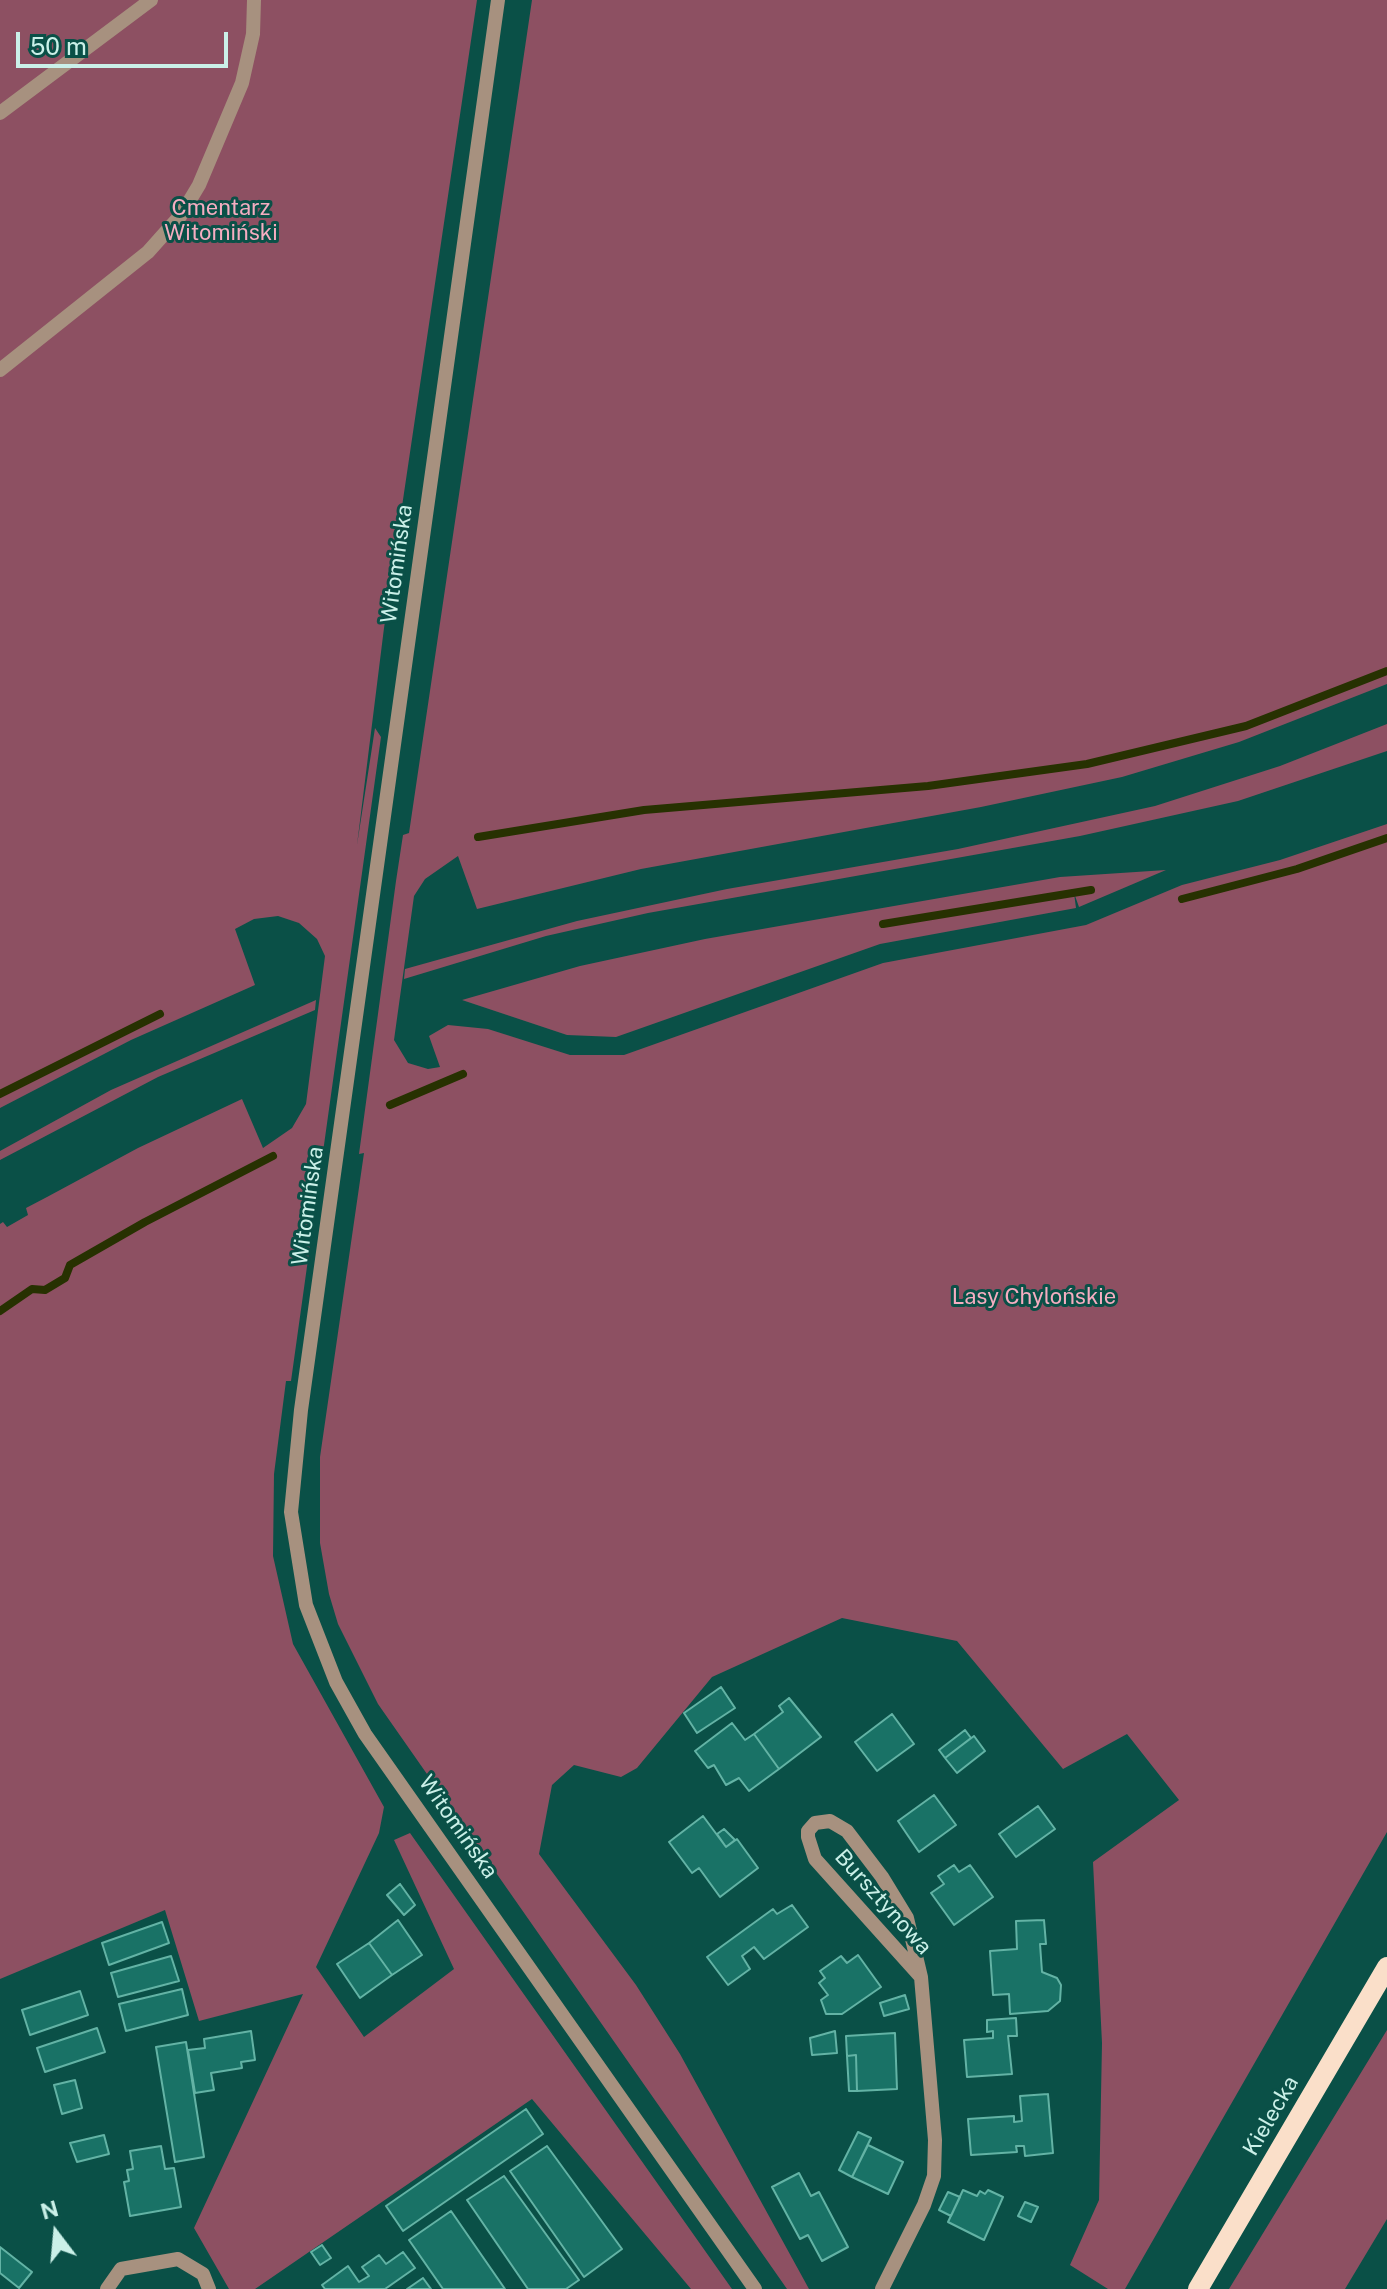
<!DOCTYPE html>
<meta charset="utf-8">
<style>
body{margin:0}
#map{position:relative;width:1387px;height:2289px;overflow:hidden;background:#0a5047;font-family:"Public Sans",sans-serif}
canvas{display:block}
.north{position:absolute;left:16px;top:2193px;width:80px;height:80px;-webkit-text-stroke:6px #0a5047;paint-order:stroke;rotate:344deg;font-size:22px;font-weight:700;line-height:32px;text-align:center;color:#caf0e8}
.north::after{content:'';display:block;margin:auto;width:28px;height:36px;background:#caf0e8;clip-path:polygon(50% 0,100% 100%,50% 72%,0 100%)}
.scale{position:absolute;left:16px;top:32px;width:212px;height:36px;box-sizing:border-box;border:4px solid #caf0e8;border-top:0;padding-left:10px;font-size:24px;line-height:28px;white-space:nowrap;color:#caf0e8;-webkit-text-stroke:6px #0a5047;paint-order:stroke}
</style>
<div id="map">
<canvas width="1387" height="2289"></canvas>
<div class="north">N</div>
<div class="scale">50 m</div>
</div>
<script>
const context = document.querySelector('canvas').getContext('2d');
context.lineJoin = 'round';
function fill(path, color) { context.fillStyle = color; context.fill(path, 'evenodd'); }
const poly = rows => new Path2D(rows.map(r => 'M' + r).join(''));
function strokePath(path, color, width, dash) { context.strokeStyle = color; context.lineWidth = width; context.lineCap = dash ? 'butt' : 'round'; context.setLineDash(dash || []); context.stroke(path); }
function label(font, color, halo, rows, align = 'center') {
  context.font = font + ' "Public Sans",sans-serif'; context.lineWidth = 6; context.setLineDash([]); context.textBaseline = 'middle'; context.strokeStyle = halo; context.fillStyle = color; for (const [text, x, y, turn = 0] of rows) {
    context.save(); context.translate(x, y); context.rotate((+turn || 0) * Math.PI / 180); context.textAlign = isNaN(turn) ? turn : align; if (halo) context.strokeText(text, 0, 0); context.fillText(text, 0, 0); context.restore();
  }
}
fill(poly([
 [0,0,477,0,384,628,357,845,375,728,381,737,291,1381,286,1381,274,1474,273,1556,293,1644,384,1807,379,1833,316,1967,364,2037,454,1969,394,1840,410,1833,732,2289,691,2289,532,2099,255,2289,229,2289,194,2228,303,1994,199,2021,165,1910,0,1979,0,1224,3,1222,7,1227,28,1215,26,1208,47,1197,138,1148,242,1099,263,1148,292,1128,306,1104,325,956,317,939,299,923,278,916,254,919,235,929,255,985,131,1040,0,1108],
 [532,0,1387,0,1387,684,1239,742,1122,777,981,807,641,869,477,909,458,856,425,879,414,896,394,1040,408,1063,428,1069,440,1067,429,1036,448,1025,488,1029,570,1055,624,1055,883,963,1086,925,1182,885,1280,860,1387,824,1387,1832,1125,2289,1108,2289,1070,2265,1099,2200,1102,2043,1093,1862,1179,1800,1127,1734,1063,1769,957,1641,842,1618,712,1677,637,1768,621,1777,574,1765,552,1785,539,1854,636,1985,680,2054,809,2289,787,2289,378,1704,338,1624,329,1594,320,1543,320,1457,364,1153,359,1154,396,881,403,835,409,833],
 [1387,724,1387,751,1238,801,1080,836,648,913,546,936,404,979,405,969,577,921,727,889,958,849,1155,806,1280,766],
 [1166,870,1079,907,1074,893,1076,908,880,944,616,1037,567,1035,462,1000,580,966,705,939,1060,877],
 [316,1000,315,1010,158,1077,0,1160,0,1151,111,1090],
 [1387,2030,1387,2219,1345,2289,1229,2289]
]), '#8d5062');
strokePath(poly([
 [478,837,644,810,928,786,1087,764,1246,726,1387,671],
 [1182,899,1297,869,1387,838],
 [883,924,1091,890],
 [0,1094,160,1014],
 [390,1105,463,1074],
 [0,1311,32,1289,45,1290,65,1278,70,1265,145,1222,273,1156]
]), '#273101', 8);
const building = poly([
 [721,1687,735,1708,697,1733,684,1713,721,1687],
 [789,1698,821,1737,779,1769,754,1734,783,1712,779,1706,789,1698],
 [892,1714,914,1744,877,1771,855,1742,892,1714],
 [732,1723,745,1740,754,1734,779,1769,749,1791,739,1778,726,1785,714,1765,708,1768,695,1751,732,1723],
 [965,1730,971,1738,945,1758,939,1750,965,1730],
 [974,1736,985,1751,957,1773,945,1758,974,1736],
 [934,1795,956,1825,919,1852,898,1821,934,1795],
 [1038,1806,1055,1829,1016,1857,999,1834,1038,1806],
 [703,1816,726,1847,737,1839,758,1868,720,1897,699,1868,692,1873,669,1842,703,1816],
 [724,1829,735,1840,726,1847,717,1834,724,1829],
 [954,1865,959,1872,970,1865,993,1897,954,1925,931,1893,944,1884,938,1876,954,1865],
 [400,1884,415,1905,404,1915,387,1895,400,1884],
 [792,1905,808,1927,764,1959,754,1947,742,1956,750,1969,728,1985,707,1957,773,1909,777,1914,792,1905],
 [398,1920,422,1955,392,1975,369,1943,398,1920],
 [1044,1920,1046,1944,1040,1944,1042,1972,1057,1978,1061,1985,1060,2001,1048,2011,1010,2014,1009,1994,993,1995,990,1951,1017,1949,1016,1921,1044,1920],
 [162,1922,169,1943,109,1965,102,1943,162,1922],
 [369,1943,392,1975,360,1998,337,1964,369,1943],
 [858,1955,881,1987,842,2014,826,2014,821,2000,828,1995,819,1983,825,1978,820,1971,841,1956,847,1963,858,1955],
 [171,1956,179,1981,118,1997,111,1973,171,1956],
 [182,1989,188,2015,126,2031,119,2004,182,1989],
 [80,1991,88,2015,30,2035,22,2010,80,1991],
 [905,1995,909,2009,884,2016,880,2003,905,1995],
 [1016,2018,1017,2036,1008,2036,1012,2074,967,2077,964,2040,993,2038,993,2031,987,2032,987,2020,1016,2018],
 [97,2028,105,2052,45,2072,37,2048,97,2028],
 [251,2031,255,2060,241,2062,242,2068,211,2073,214,2090,195,2093,188,2050,205,2048,204,2039,251,2031],
 [835,2031,837,2053,812,2055,810,2038,835,2031],
 [895,2033,897,2089,857,2091,856,2055,847,2056,846,2036,895,2033],
 [186,2042,204,2157,175,2162,156,2047,186,2042],
 [856,2055,857,2091,849,2091,847,2056,856,2055],
 [75,2080,82,2108,62,2114,54,2085,75,2080],
 [1048,2094,1053,2153,1025,2156,1024,2146,1016,2146,1017,2152,971,2155,968,2119,1014,2116,1014,2122,1022,2121,1020,2096,1048,2094],
 [526,2109,543,2134,403,2231,386,2206,526,2109],
 [858,2132,871,2138,852,2177,839,2170,858,2132],
 [104,2135,109,2154,77,2162,70,2143,104,2135],
 [868,2145,903,2162,888,2194,852,2177,868,2145],
 [161,2146,165,2169,174,2168,181,2207,130,2216,124,2182,129,2181,127,2170,133,2169,130,2151,161,2146],
 [547,2146,622,2249,584,2277,510,2171,547,2146],
 [799,2173,811,2196,819,2192,848,2247,822,2261,808,2235,800,2239,772,2187,799,2173],
 [504,2176,579,2280,566,2289,528,2289,467,2200,504,2176],
 [963,2190,977,2196,980,2191,985,2194,988,2190,1003,2197,984,2240,948,2222,963,2190],
 [948,2192,960,2197,951,2216,939,2210,948,2192],
 [1025,2202,1038,2207,1031,2222,1018,2216,1025,2202],
 [451,2211,505,2289,443,2289,409,2240,451,2211],
 [322,2245,331,2258,320,2265,311,2252,322,2245],
 [0,2247,32,2272,19,2288,0,2273,0,2247],
 [403,2252,415,2268,385,2289,325,2289,322,2285,348,2266,359,2282,369,2276,362,2267,379,2255,386,2264,403,2252],
 [423,2278,431,2289,407,2289,423,2278]
]);
fill(building, '#197266');
strokePath(building, '#63b3a5', 2);
strokePath(poly([
 [498,0,301,1410,291,1512,306,1605,336,1682,365,1734,755,2289],
 [0,113,151,0],
 [0,370,148,252,181,215,199,185,242,83,253,34,254,0],
 [107,2289,121,2269,178,2259,203,2274,209,2289],
 [882,2289,924,2205,934,2176,935,2140,921,1977,907,1918,882,1877,847,1831,830,1821,815,1823,808,1831,808,1837,815,1859,921,1977]
]), '#a7917f', 14);
strokePath(poly([
 [1198,2289,1387,1967]
]), '#fadfc9', 20);
label('22px', '#f5adc1', '#0a5047', [
 ["Cmentarz",221,208],
 ["Witomiński",221,233],
 ["Lasy Chylońskie",1034,1297]
]);
label('22px', '#caf0e8', '#0a5047', [
 ["Witomińska",397,564,-82],
 ["Witomińska",308,1206,-82],
 ["Witomińska",458,1827,55],
 ["Bursztynowa",883,1902,48],
 ["Kielecka",1271,2116,-60]
]);
</script>
